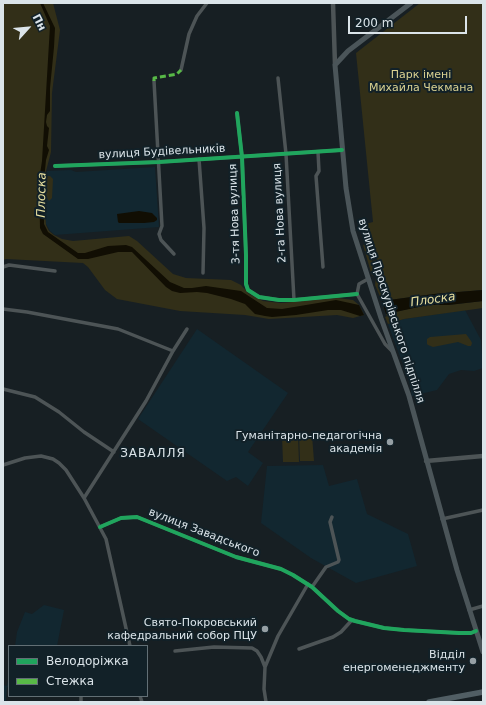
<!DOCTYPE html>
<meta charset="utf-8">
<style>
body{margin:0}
#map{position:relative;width:486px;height:705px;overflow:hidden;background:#171f23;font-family:"DejaVu Sans",sans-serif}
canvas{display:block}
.frame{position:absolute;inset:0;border:4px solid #dbe4e9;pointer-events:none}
.legend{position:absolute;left:8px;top:645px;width:140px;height:52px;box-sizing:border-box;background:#122128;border:1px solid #626f75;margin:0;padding:5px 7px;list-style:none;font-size:12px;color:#dbe4e9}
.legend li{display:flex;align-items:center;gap:8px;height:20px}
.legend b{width:20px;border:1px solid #626f75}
.north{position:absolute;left:8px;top:8px;width:40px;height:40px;-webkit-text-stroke:3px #122128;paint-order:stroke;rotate:63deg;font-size:11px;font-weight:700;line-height:16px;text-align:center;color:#dbe4e9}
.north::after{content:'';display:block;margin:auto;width:14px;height:18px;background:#dbe4e9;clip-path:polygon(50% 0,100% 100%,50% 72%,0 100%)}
.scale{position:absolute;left:348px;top:16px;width:119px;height:18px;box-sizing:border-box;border:2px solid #dbe4e9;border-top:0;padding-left:5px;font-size:12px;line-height:14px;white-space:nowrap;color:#dbe4e9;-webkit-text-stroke:3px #122128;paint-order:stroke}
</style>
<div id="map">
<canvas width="486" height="705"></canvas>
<div class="frame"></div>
<ul class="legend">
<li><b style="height:5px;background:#20a55d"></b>Велодоріжка</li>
<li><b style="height:5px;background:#58b947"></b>Стежка</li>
</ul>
<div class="north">Пн</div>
<div class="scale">200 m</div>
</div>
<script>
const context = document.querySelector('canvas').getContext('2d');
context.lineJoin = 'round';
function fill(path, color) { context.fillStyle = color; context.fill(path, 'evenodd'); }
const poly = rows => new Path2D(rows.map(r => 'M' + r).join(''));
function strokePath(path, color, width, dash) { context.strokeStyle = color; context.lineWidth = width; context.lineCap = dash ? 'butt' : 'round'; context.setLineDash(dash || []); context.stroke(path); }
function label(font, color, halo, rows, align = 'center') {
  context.font = font + ' "DejaVu Sans",sans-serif'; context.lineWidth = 4; context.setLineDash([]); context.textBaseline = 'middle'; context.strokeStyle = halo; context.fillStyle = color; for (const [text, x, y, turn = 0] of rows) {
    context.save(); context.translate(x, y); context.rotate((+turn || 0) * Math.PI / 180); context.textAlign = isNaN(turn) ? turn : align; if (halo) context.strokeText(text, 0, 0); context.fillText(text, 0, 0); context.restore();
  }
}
fill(poly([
 [155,167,159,227,55,235,50,231,46,224,45,210,47,171,71,170,76,172],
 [465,310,481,340,483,368,474,371,461,370,449,374,437,390,412,396,409,380,388,324,404,319],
 [197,329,288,393,248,452,263,463,248,486,236,477,227,481,138,419],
 [323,465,329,486,357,479,367,514,408,534,417,566,356,583,311,558,261,523,267,466],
 [44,605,64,610,57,646,15,646,17,632,25,612,32,614],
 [9,676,9,688,7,687,6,702,3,702,3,685,7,686]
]), '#122730');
fill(poly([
 [3,3,53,3,60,30,52,93,51,152,46,171,45,210,46,225,49,231,54,235,62,239,73,241,129,236,137,241,173,274,186,278,231,280,241,285,249,294,263,301,281,303,338,298,353,300,359,305,364,315,353,318,337,315,269,319,245,315,180,311,117,299,105,290,88,267,83,263,6,259,3,260],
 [420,3,483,3,483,290,434,294,382,301,375,285,378,263,376,254,372,247,374,247,369,228,359,231,358,226,373,222,356,53],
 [47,176,50,176,53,179,52,198,49,201,46,196],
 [366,244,372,261,376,260,374,274,372,276,363,245],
 [483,301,483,308,404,319,388,324,385,317,387,316,386,314,417,307,428,305,448,305],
 [466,334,471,341,472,343,471,346,468,346,458,342,433,347,428,345,427,344,427,339,430,337],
 [298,435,299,462,283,462,282,436],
 [299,435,312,435,314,461,300,461]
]), '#322f18');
fill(poly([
 [40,3,43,3,55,28,54,47,50,88,50,111,47,115,46,122,47,126,49,128,47,146,49,150,46,160,44,180,44,224,48,232,78,253,85,253,108,246,126,245,132,247,170,282,184,288,192,288,206,286,241,291,267,308,282,309,336,300,359,305,364,315,360,316,341,310,328,310,296,315,272,317,265,316,255,314,245,304,231,299,207,293,197,292,180,293,172,291,166,287,132,252,118,252,88,259,78,259,43,234,40,228,39,181,42,161,50,26],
 [139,211,152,213,157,218,157,220,154,222,144,223,119,223,118,222,117,214],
 [483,290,483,301,448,305,428,305,386,314,382,301,434,294]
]), '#110e03');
strokePath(poly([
 [181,70,189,34,197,16,207,3],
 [278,78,286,154,294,300],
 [154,81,162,226,159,234,161,240,174,254],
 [237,113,242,157,246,255,246,284,248,290,259,297,279,300,294,300,357,294],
 [318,152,319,171,316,176,323,267],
 [199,159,204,228,203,273],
 [55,166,159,162,342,150],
 [3,267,9,265,55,271],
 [368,279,359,284,357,294,385,344,392,351],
 [3,309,27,312,118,329,173,351],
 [3,389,35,397,59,412,84,432,114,452],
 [3,465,25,458,41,456,53,459,59,463,66,470,84,498,106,539,130,646],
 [84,498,146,401,173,351,187,329],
 [442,519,483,510],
 [100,527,121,518,137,517,236,557,281,569,293,575,312,587,338,611,349,619,355,621,384,628,404,630,459,633,471,633,476,631],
 [312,587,326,567,338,562,339,560,330,522,332,517],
 [469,610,483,606],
 [299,649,333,637,341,632,352,620],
 [175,651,214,647,252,648,257,651,261,657,265,667],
 [81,696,81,702],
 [140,696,142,702],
 [266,702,264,689,265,667,278,636,308,584]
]), '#4d5456', 3.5);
strokePath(poly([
 [333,3,335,65],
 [426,461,483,456]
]), '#4d5456', 4.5);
strokePath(poly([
 [411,3,348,51,335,65,346,188,353,231,381,318,409,396,457,570,483,652]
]), '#4b5559', 5);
strokePath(poly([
 [429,702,483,692]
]), '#515e64', 5.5);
strokePath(poly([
 [154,81,154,78,177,74,181,70]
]), '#58b947', 3, [6, 3]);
strokePath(poly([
 [237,113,242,157,246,255,246,284,248,290,259,297,279,300,294,300,357,294],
 [55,166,159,162,342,150],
 [100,527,121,518,137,517,236,557,281,569,293,575,312,587,338,611,349,619,355,621,384,628,404,630,459,633,471,633,476,631]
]), '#20a55d', 4);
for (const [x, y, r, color] of [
 [390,442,4,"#969fa4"],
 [265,629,4,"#969fa4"],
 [473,661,4,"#969fa4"]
]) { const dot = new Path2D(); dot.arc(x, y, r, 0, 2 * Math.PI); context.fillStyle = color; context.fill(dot); strokePath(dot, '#122128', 1.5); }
label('11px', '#d9d191', '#122128', [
 ["Парк імені",421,75],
 ["Михайла Чекмана",421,88]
]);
label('11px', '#dbe4e9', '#122128', [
 ["вулиця Будівельників",162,152,-3],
 ["2-га Нова вулиця",280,213,-93],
 ["3-тя Нова вулиця",235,214,-92],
 ["вулиця Проскурівського підпілля",391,311,72],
 ["вулиця Завадського",204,533,21]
]);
label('11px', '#dbe4e9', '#122128', [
 ["Гуманітарно-педагогічна",382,436],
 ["академія",382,449],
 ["Свято-Покровський",257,623],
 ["кафедральний собор ПЦУ",257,636],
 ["Відділ",465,655],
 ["енергоменеджменту",465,668]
], 'right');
label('italic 12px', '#e9e1a0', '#122128', [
 ["Плоска",42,195,-89],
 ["Плоска",433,300,-8]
]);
context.letterSpacing = '1px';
label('12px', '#dbe4e9', '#122128', [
 ["ЗАВАЛЛЯ",153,454]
]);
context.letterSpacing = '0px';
</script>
